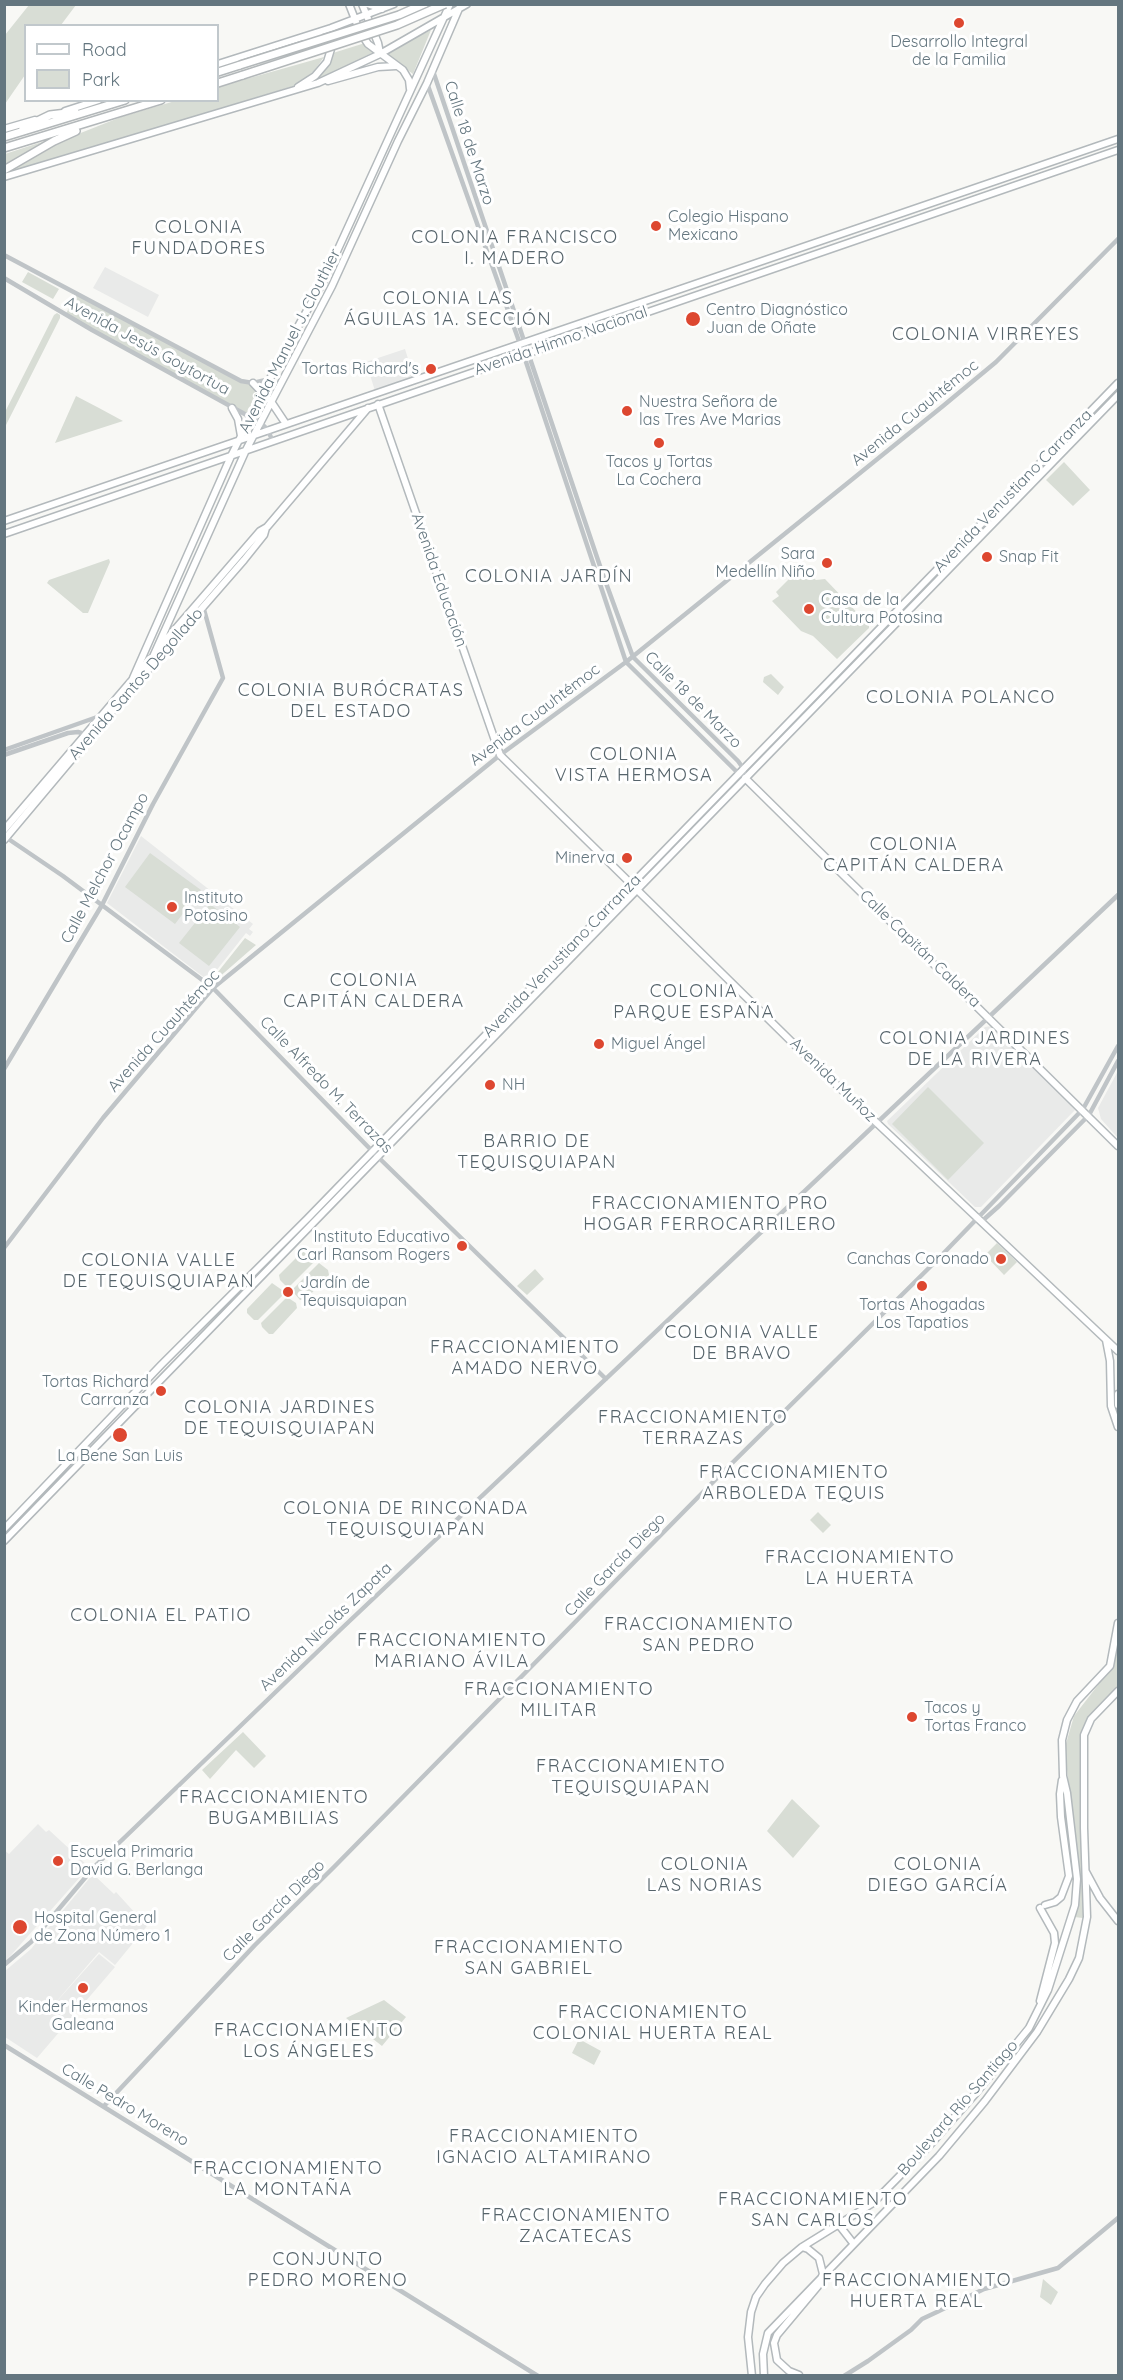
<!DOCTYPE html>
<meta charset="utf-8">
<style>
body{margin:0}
#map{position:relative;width:1123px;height:2380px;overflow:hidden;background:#f8f8f5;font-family:Quicksand,sans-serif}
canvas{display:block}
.frame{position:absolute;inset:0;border:6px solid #64767f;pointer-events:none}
.legend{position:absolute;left:24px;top:24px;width:195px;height:78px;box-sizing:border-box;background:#fff;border:2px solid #c1c8cc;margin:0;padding:8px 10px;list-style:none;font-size:18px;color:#64767f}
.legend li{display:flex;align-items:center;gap:12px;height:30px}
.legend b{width:30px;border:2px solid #c1c8cc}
</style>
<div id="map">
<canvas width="1123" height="2380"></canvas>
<div class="frame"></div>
<ul class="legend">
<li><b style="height:8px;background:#fff"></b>Road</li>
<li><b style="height:16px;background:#d8ddd5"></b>Park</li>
</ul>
</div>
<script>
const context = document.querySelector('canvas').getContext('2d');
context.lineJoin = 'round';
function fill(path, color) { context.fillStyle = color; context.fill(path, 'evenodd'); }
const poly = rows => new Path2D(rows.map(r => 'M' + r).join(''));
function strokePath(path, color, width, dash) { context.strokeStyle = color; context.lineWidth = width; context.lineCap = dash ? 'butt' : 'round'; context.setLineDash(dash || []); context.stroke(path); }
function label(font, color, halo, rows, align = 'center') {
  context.font = font + ' Quicksand,sans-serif'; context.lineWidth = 6; context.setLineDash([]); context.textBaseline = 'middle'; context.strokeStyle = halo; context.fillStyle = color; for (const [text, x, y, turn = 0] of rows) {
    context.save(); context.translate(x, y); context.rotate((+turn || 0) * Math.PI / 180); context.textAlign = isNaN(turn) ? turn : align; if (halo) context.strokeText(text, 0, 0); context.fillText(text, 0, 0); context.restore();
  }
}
fill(poly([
 [105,267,159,295,148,317,93,288],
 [405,349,414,378,375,391,366,362],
 [141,836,253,924,249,929,253,932,250,936,246,933,212,976,217,980,214,982,210,982,107,903],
 [992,1026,1075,1110,981,1207,975,1207,888,1124,887,1121,985,1027],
 [1118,1071,1118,1138,1101,1119,1098,1108],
 [38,1824,46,1832,49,1830,89,1867,5,1962,4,1850,9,1854],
 [93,1874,114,1894,116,1892,147,1926,115,1965,99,1952,50,2009,99,1954,115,1967,37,2058,5,2037,5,1971,31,1949]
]), '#e9eae9');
fill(poly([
 [29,5,76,5,61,25,26,26,25,75,5,104,5,35],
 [431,30,413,74,385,54],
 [365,43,374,52,315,81,327,65,333,53],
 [324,57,314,71,297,85,6,174,63,140,121,117,175,101,218,100,218,87],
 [48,140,5,165,5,154],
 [28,272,59,289,53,299,22,282],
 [76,293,241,381,253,383,270,379,250,418,66,314],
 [57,313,60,315,60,318,5,427,5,412,54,315],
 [76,396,99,408,123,421,55,443],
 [1064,462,1090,490,1073,506,1046,480],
 [109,559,110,562,88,613,83,613,47,583,49,580],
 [801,567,816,580,825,579,869,625,869,628,837,659,813,636,801,631,772,601,779,596,776,592],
 [771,674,784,687,778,695,763,682,764,677],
 [150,853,201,890,175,924,125,887],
 [210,904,240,927,209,966,179,943],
 [245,938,256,945,217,979,214,977],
 [928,1087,984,1143,948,1180,892,1124],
 [997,1243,1017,1262,1004,1275,985,1255],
 [309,1250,314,1256,315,1261,290,1286,286,1286,280,1280,279,1275,303,1251],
 [319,1263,328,1270,329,1275,305,1300,300,1300,294,1293,293,1289],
 [535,1269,544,1279,527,1295,517,1286],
 [272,1283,282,1290,283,1295,258,1320,254,1320,247,1313,247,1309],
 [287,1297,296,1303,297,1308,273,1334,269,1334,262,1327,261,1323],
 [818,1512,831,1525,823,1533,810,1520],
 [1118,1643,1118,1687,1087,1719,1080,1745,1080,1804,1084,1893,1083,1918,1074,1917,1078,1893,1065,1747,1074,1716,1112,1667],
 [243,1732,266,1756,254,1768,236,1750,210,1779,202,1770],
 [792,1799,820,1826,793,1858,767,1831],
 [384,2000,406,2017,382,2046,346,2018],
 [579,2039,601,2051,594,2065,572,2053],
 [1043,2279,1058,2292,1051,2305,1040,2297]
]), '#d8ddd5');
const major = poly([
 [349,4,360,32,368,44,403,70,409,80,410,89],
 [362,4,378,43,380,53],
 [367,4,382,9],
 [218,64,331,28,394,4],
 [328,81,378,67,396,66],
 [298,87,315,76,327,62,331,49,327,40,320,37,306,39],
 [65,111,99,100],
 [4,129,35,120],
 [4,177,318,83,380,54,467,4],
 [253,383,272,403,286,424],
 [378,404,500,755,805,1055,1118,1351],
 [232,408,238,419,241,436],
 [4,521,1118,139],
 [4,534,1118,150],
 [158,649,260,531,267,527,368,408],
 [147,670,246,450,332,286,398,141,427,83,461,4],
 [133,678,232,454,282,355,323,282,450,4],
 [745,778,1118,1146],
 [4,830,150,659],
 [4,840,114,709,244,560,264,535,266,528],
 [1106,1340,1110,1361,1111,1406,1118,1427],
 [1118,1394,1118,1405],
 [4,1529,161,1365,307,1219,1118,383],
 [4,1541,1118,395],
 [1086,1872,1100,1898,1118,1921],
 [1045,1905,1055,1902,1061,1897,1069,1876,1061,1817,1060,1794,1062,1780],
 [1040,2001,1055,1943,1054,1933,1040,1908],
 [839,2225,853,2243],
 [799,2375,789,2371,777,2360,774,2343,777,2335,818,2286,823,2274,819,2258,808,2249,802,2247],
 [752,2376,748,2337,751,2312,756,2297,765,2284,783,2263,802,2247,873,2203,929,2146,976,2093,1029,2028,1048,1990,1075,1905,1077,1879,1067,1793,1063,1776,1062,1740,1067,1720,1077,1701,1110,1666,1118,1623],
 [764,2376,763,2354,768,2333,939,2156,985,2101,1037,2032,1069,1979,1079,1958,1087,1917,1084,1828,1084,1735,1091,1719,1118,1691]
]);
const highway = poly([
 [218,72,240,65],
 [218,83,243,75],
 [23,128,50,115,75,112],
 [4,137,125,100],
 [4,148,161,100],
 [4,170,54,141,76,131]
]);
strokePath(major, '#b3b9bc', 9);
strokePath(highway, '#b3b8ba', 10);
strokePath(poly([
 [433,71,602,572,633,657,738,761,743,768,745,778],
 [427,83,520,344,626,662,740,775],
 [4,255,241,381,253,383,270,379],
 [4,278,92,330,261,423,268,430,272,440],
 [4,750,100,716],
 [4,755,68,733,78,732,88,735],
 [4,836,63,876,213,988,377,1156,606,1379],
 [4,1069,102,905,153,804,223,678,203,606],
 [981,1222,999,1206,1089,1115,1118,1061],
 [4,1248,103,1118,213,988,500,755,626,662,943,406,996,362,1118,239],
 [4,1965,31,1942,95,1866,340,1630,1118,895],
 [4,2045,538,2376],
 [104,2106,255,1945,334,1867,713,1482,938,1259,1083,1109,1118,1046],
 [844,2376,868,2361,911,2330,922,2319,937,2312,984,2289,1058,2268,1118,2218]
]), '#bfc4c7', 4.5);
strokePath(major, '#fff', 6);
strokePath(highway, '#fff', 7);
const highwayBridge = poly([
 [240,65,399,15,424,4],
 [243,75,397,25,445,4]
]);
strokePath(highwayBridge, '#b3b8ba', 10, []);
strokePath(highwayBridge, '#fff', 7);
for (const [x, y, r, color] of [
 [959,23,6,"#dd4730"],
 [656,226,6,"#dd4730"],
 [693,319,8,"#dd4730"],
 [431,369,6,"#dd4730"],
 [627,411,6,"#dd4730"],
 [659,443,6,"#dd4730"],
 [987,557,6,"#dd4730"],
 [827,563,6,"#dd4730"],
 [809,609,6,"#dd4730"],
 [627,858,6,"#dd4730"],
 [172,907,6,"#dd4730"],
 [599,1044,6,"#dd4730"],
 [490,1085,6,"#dd4730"],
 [462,1246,6,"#dd4730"],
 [1001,1259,6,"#dd4730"],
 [922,1286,6,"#dd4730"],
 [288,1292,6,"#dd4730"],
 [161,1391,6,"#dd4730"],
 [120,1435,8,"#dd4730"],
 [912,1717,6,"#dd4730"],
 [58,1861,6,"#dd4730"],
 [20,1927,8,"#dd4730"],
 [83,1988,6,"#dd4730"]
]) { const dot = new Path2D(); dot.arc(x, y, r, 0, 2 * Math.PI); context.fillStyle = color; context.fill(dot); strokePath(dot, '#fff', 2); }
label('16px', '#64767f', '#fff', [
 ["Desarrollo Integral",959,42,"center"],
 ["de la Familia",959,60,"center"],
 ["Colegio Hispano",668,217],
 ["Mexicano",668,235],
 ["Centro Diagnóstico",706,310],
 ["Juan de Oñate",706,328],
 ["Tortas Richard's",419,369,"right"],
 ["Nuestra Señora de",639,402],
 ["las Tres Ave Marias",639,420],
 ["Tacos y Tortas",659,462,"center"],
 ["La Cochera",659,480,"center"],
 ["Sara",815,554,"right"],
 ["Medellín Niño",815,572,"right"],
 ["Snap Fit",999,557],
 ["Casa de la",821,600],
 ["Cultura Potosina",821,618],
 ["Minerva",615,858,"right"],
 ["Instituto",184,898],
 ["Potosino",184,916],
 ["Miguel Ángel",611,1044],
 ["NH",502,1085],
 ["Instituto Educativo",450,1237,"right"],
 ["Carl Ransom Rogers",450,1255,"right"],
 ["Canchas Coronado",989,1259,"right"],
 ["Jardín de",300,1283],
 ["Tequisquiapan",300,1301],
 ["Tortas Ahogadas",922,1305,"center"],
 ["Los Tapatios",922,1323,"center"],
 ["Tortas Richard",149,1382,"right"],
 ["Carranza",149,1400,"right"],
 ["La Bene San Luis",120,1456,"center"],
 ["Tacos y",924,1708],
 ["Tortas Franco",924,1726],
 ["Escuela Primaria",70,1852],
 ["David G. Berlanga",70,1870],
 ["Hospital General",34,1918],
 ["de Zona Número 1",34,1936],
 ["Kinder Hermanos",83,2007,"center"],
 ["Galeana",83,2025,"center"]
], 'left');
label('16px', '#64767f', '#fff', [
 ["Calle 18 de Marzo",469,143,72],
 ["Avenida Manuel J. Clouthier",290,341,-63],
 ["Avenida Himno Nacional",561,341,-19],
 ["Avenida Jesús Goytortua",147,346,29],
 ["Avenida Cuauhtémoc",915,413,-39],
 ["Avenida Venustiano Carranza",1013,491,-46],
 ["Avenida Educación",439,580,71],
 ["Avenida Santos Degollado",136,684,-49],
 ["Calle 18 de Marzo",693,700,45],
 ["Avenida Cuauhtémoc",535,715,-37],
 ["Calle Melchor Ocampo",105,868,-62],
 ["Calle Capitán Caldera",920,949,44],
 ["Avenida Venustiano Carranza",562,956,-46],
 ["Avenida Cuauhtémoc",164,1031,-48],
 ["Avenida Muñoz",833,1080,44],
 ["Calle Alfredo M. Terrazas",326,1085,46],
 ["Calle García Diego",615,1565,-46],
 ["Avenida Nicolás Zapata",326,1627,-44],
 ["Calle García Diego",274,1911,-45],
 ["Calle Pedro Moreno",125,2105,31],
 ["Boulevard Río Santiago",958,2108,-49]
]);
context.letterSpacing = '1.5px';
label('18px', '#56646b', '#fff', [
 ["COLONIA",199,228],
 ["FUNDADORES",199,249],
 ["COLONIA FRANCISCO",515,238],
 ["I. MADERO",515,259],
 ["COLONIA LAS",448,299],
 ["ÁGUILAS 1A. SECCIÓN",448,320],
 ["COLONIA VIRREYES",986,335],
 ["COLONIA JARDÍN",549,577],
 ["COLONIA BURÓCRATAS",351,691],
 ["DEL ESTADO",351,712],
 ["COLONIA POLANCO",961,698],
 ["COLONIA",634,755],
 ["VISTA HERMOSA",634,776],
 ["COLONIA",914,845],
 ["CAPITÁN CALDERA",914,866],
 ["COLONIA",374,981],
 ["CAPITÁN CALDERA",374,1002],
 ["COLONIA",694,992],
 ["PARQUE ESPAÑA",694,1013],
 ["COLONIA JARDINES",975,1039],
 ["DE LA RIVERA",975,1060],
 ["BARRIO DE",537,1142],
 ["TEQUISQUIAPAN",537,1163],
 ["FRACCIONAMIENTO PRO",710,1204],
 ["HOGAR FERROCARRILERO",710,1225],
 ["COLONIA VALLE",159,1261],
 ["DE TEQUISQUIAPAN",159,1282],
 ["COLONIA VALLE",742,1333],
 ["DE BRAVO",742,1354],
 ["FRACCIONAMIENTO",525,1348],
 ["AMADO NERVO",525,1369],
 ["COLONIA JARDINES",280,1408],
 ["DE TEQUISQUIAPAN",280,1429],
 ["FRACCIONAMIENTO",693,1418],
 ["TERRAZAS",693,1439],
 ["FRACCIONAMIENTO",794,1473],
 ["ARBOLEDA TEQUIS",794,1494],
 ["COLONIA DE RINCONADA",406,1509],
 ["TEQUISQUIAPAN",406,1530],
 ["FRACCIONAMIENTO",860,1558],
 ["LA HUERTA",860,1579],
 ["COLONIA EL PATIO",161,1616],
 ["FRACCIONAMIENTO",699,1625],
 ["SAN PEDRO",699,1646],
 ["FRACCIONAMIENTO",452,1641],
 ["MARIANO ÁVILA",452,1662],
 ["FRACCIONAMIENTO",559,1690],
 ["MILITAR",559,1711],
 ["FRACCIONAMIENTO",631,1767],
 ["TEQUISQUIAPAN",631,1788],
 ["FRACCIONAMIENTO",274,1798],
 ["BUGAMBILIAS",274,1819],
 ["COLONIA",705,1865],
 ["LAS NORIAS",705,1886],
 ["COLONIA",938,1865],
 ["DIEGO GARCÍA",938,1886],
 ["FRACCIONAMIENTO",529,1948],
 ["SAN GABRIEL",529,1969],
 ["FRACCIONAMIENTO",653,2013],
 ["COLONIAL HUERTA REAL",653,2034],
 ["FRACCIONAMIENTO",309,2031],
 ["LOS ÁNGELES",309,2052],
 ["FRACCIONAMIENTO",544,2137],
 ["IGNACIO ALTAMIRANO",544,2158],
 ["FRACCIONAMIENTO",288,2169],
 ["LA MONTAÑA",288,2190],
 ["FRACCIONAMIENTO",813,2200],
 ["SAN CARLOS",813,2221],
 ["FRACCIONAMIENTO",576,2216],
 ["ZACATECAS",576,2237],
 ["CONJUNTO",328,2260],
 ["PEDRO MORENO",328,2281],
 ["FRACCIONAMIENTO",917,2281],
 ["HUERTA REAL",917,2302]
]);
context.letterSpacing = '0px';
</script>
